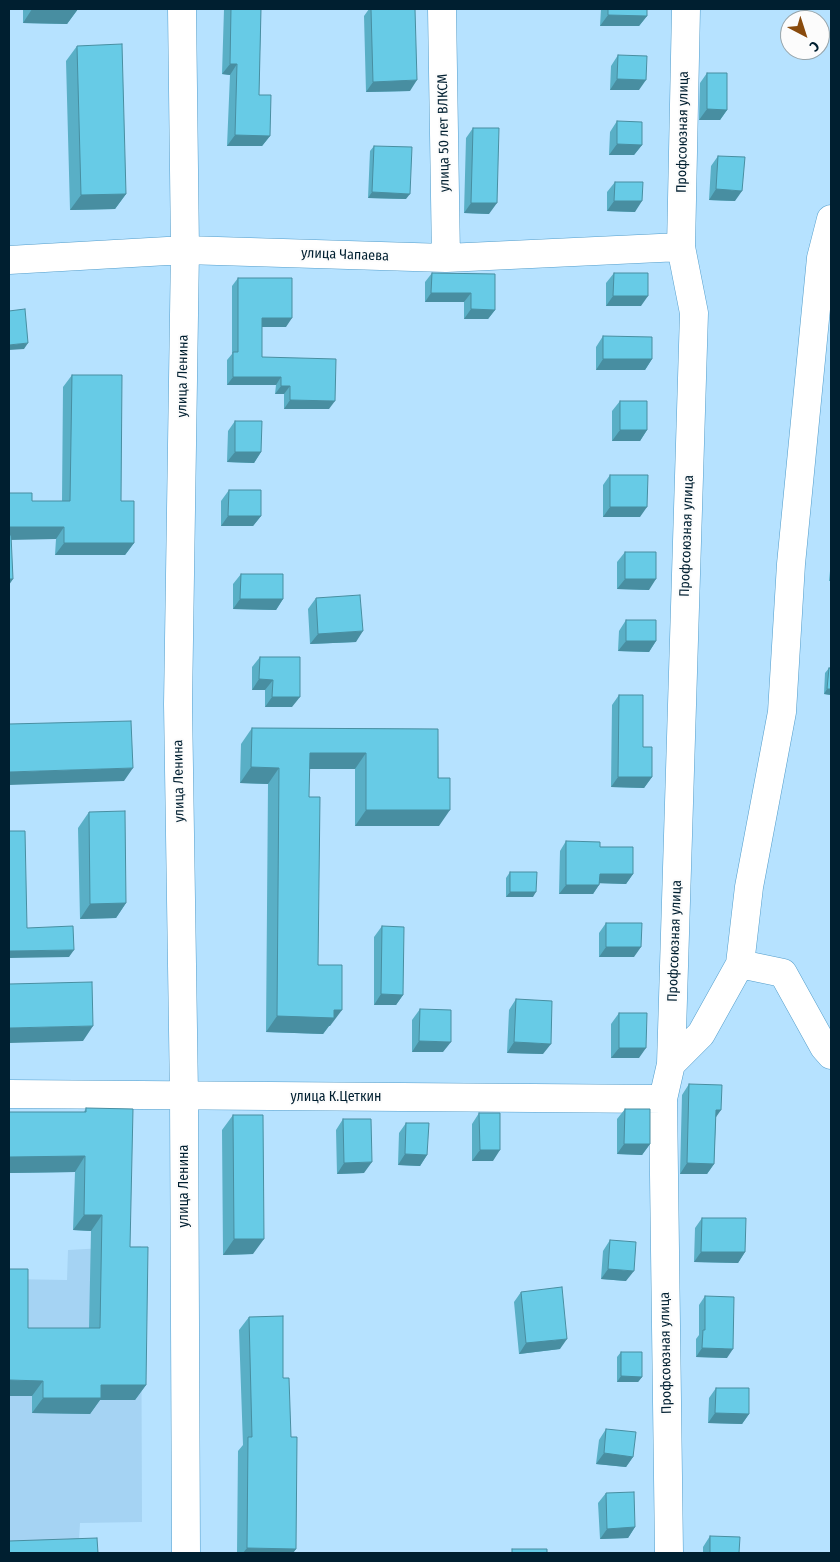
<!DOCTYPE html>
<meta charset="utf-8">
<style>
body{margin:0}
#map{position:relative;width:840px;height:1562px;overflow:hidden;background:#b6e2ff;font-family:"Fira Sans Condensed",sans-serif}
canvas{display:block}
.frame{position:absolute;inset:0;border:10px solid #001f30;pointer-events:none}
.north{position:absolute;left:780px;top:10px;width:50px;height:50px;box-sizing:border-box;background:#fcfcfc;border:1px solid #97a4aa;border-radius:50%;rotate:140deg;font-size:14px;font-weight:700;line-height:20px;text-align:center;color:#001f30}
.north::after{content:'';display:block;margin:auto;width:18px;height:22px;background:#894b0d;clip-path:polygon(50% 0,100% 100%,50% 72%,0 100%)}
</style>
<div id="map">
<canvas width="840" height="1562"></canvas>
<div class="frame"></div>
<div class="north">С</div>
</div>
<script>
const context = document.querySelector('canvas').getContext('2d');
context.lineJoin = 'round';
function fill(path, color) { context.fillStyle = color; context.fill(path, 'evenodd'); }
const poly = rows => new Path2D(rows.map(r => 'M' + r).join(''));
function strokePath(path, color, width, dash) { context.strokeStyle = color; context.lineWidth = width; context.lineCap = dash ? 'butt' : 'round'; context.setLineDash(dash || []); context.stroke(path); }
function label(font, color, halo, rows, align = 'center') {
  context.font = font + ' "Fira Sans Condensed",sans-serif'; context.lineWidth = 4; context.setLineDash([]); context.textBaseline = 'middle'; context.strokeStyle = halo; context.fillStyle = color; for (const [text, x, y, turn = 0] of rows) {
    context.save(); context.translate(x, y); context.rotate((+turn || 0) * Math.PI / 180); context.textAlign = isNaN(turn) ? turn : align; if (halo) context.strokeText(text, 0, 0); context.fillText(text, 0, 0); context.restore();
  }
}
fill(poly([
 [141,1246,142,1522,80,1523,79,1539,9,1543,9,1279,67,1280,68,1250]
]), '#a5d3f3');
const minor = poly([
 [182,9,185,250,178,704,184,1095,186,1553],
 [442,9,446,258],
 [9,260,185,250,446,258,681,247],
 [740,964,783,973,824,1047,831,1055],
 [671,1064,701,1034,740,964,749,887,782,712,791,564,821,258,831,219],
 [9,1094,663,1099],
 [669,1553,663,1099,671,1064,694,313,681,247,686,9]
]);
strokePath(minor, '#529dcb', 29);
strokePath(minor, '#fff', 28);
fill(poly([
 [23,9,78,9,67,24,23,23],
 [224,9,261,9,259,95,270,136,262,146,227,146,230,75,222,74],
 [369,9,371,9,410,91,366,92,364,16],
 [601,9,647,9,647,16,639,26,600,26],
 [77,46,126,194,115,209,70,210,66,61],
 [618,55,639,90,610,90,611,66],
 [707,73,727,110,720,120,699,120,700,83],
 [617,121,642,145,634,155,609,155,610,132],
 [473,128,489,214,464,213,466,138],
 [374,146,406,199,368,198,370,151],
 [718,156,735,201,709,200,711,166],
 [615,182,635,212,607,211,607,192],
 [432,273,495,274,495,310,488,319,464,319,464,302,425,302,425,282],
 [614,273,641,306,606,306,606,283],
 [238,278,286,327,262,327,262,357,329,409,284,409,284,394,275,394,276,385,227,385,227,360,232,354,232,286],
 [603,336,652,359,645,370,596,370,596,347],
 [72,375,121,501,134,543,125,555,55,555,56,539,11,539,9,493,32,501,62,501,63,387],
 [620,401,647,430,640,441,612,441,612,411],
 [235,421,261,452,254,463,227,462,228,431],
 [610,475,640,517,603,517,603,485],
 [229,490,261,516,253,526,221,526,221,501],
 [625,552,649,590,617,589,617,562],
 [831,561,831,581,829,581],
 [241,574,283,599,276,610,233,609,233,584],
 [316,598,356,642,310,644,308,609],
 [626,620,656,641,649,652,618,651,619,631],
 [260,657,292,707,265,707,265,690,252,690,252,667],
 [829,668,831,668,831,695,824,694,825,673],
 [619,695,643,747,652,777,644,788,611,787,612,705],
 [252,728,438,729,439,826,355,826,355,769,309,769,309,797,318,965,330,1026,329,1026,323,1034,266,1032,268,784,240,783,241,744],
 [89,812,126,903,116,918,80,919,78,828],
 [566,841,600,847,633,874,626,884,600,883,593,894,559,894,560,851],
 [510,872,533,897,506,897,506,878],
 [606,923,634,957,599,957,599,933],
 [382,926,403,995,396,1005,374,1005,374,937],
 [516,999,543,1054,507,1053,509,1010],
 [420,1009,443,1052,412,1052,412,1020],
 [619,1013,639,1058,611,1058,611,1024],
 [689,1084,716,1118,714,1164,707,1174,680,1174,682,1095],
 [86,1108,130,1247,146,1385,135,1400,100,1400,90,1414,32,1413,32,1396,28,1328,89,1328,91,1231,73,1230,75,1172,9,1173,9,1112,84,1112],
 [625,1109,650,1144,642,1155,617,1154,617,1119],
 [479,1113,493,1161,472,1161,472,1124],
 [233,1115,253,1254,223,1255,222,1130],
 [343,1119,364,1173,337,1174,336,1130],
 [406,1123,427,1155,420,1166,398,1165,399,1133],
 [702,1218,745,1252,738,1263,694,1262,695,1228],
 [610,1240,626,1281,601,1279,603,1251],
 [521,1292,560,1349,519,1354,514,1302],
 [705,1296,727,1358,696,1357,696,1339,699,1335,699,1305],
 [249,1317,283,1378,296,1549,293,1553,237,1553,238,1451,243,1445,239,1330],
 [621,1352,642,1377,638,1382,617,1382,617,1357],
 [716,1388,749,1414,742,1424,708,1423,709,1398],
 [606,1429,633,1457,626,1467,596,1464,599,1440],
 [606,1493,635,1527,628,1538,600,1539,598,1503],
 [710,1536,739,1553,703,1553,703,1547]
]), '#59afc6');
fill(poly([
 [32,9,78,9,67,24,23,23],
 [608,15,647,16,639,26,600,26],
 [230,64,237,64,230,75,222,74],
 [617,79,646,80,639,90,610,90],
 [417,80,410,91,366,92,373,82],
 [707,109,727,110,720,120,699,120],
 [235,135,270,136,262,146,227,146],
 [617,144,642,145,634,155,609,155],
 [716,189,742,191,735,201,709,200],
 [372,192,410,194,406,199,368,198],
 [126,194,115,209,70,210,81,195],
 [614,201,642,201,635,212,607,211],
 [471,203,497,203,489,214,464,213],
 [431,293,471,293,464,302,425,302],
 [613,296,648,296,641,306,606,306],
 [471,309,495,310,488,319,464,319],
 [262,318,292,318,286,327,256,327],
 [28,343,24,349,9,350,9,345],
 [603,359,652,359,645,370,596,370],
 [233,377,281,377,276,385,227,385],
 [281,386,290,386,284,394,275,394],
 [290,400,335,401,329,409,284,409],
 [620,430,647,430,640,441,612,441],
 [235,452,261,452,254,463,227,462],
 [610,507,647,507,640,517,603,517],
 [228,516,261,516,253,526,221,526],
 [9,527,64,527,56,539,9,540],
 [64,543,134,543,125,555,55,555],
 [9,579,13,579,9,585],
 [625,579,656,579,649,590,617,589],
 [240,599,283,599,276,610,233,609],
 [363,631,356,642,310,644,318,634],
 [626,641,656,641,649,652,618,651],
 [259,679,273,680,265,690,252,690],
 [827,689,831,689,831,695,824,694],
 [272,697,300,697,292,707,265,707],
 [310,753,366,753,355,769,298,769],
 [251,767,279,768,268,784,240,783],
 [133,768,124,781,9,785,9,772],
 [618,777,652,777,644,788,611,787],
 [366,810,450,810,439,826,355,826],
 [600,874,633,874,626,884,593,883],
 [566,885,599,885,593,894,559,894],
 [510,892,536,892,533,897,506,897],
 [126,903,116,918,80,919,90,904],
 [606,947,641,947,634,957,599,957],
 [74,950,69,957,9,958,9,951],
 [381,994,403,995,396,1005,374,1005],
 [334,1010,342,1010,330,1026,329,1026,323,1034,266,1032,277,1016],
 [93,1026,83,1041,9,1043,9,1028],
 [419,1041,451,1042,443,1052,412,1052],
 [514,1042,551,1044,543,1054,507,1053],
 [619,1048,646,1048,639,1058,611,1058],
 [716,1110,721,1110,714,1120],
 [624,1144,650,1144,642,1155,617,1154],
 [480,1150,500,1150,493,1161,472,1161],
 [405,1154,427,1155,420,1166,398,1165],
 [85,1156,75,1172,9,1173,9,1157],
 [372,1162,364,1173,337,1174,344,1163],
 [687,1163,714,1164,707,1174,680,1174],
 [84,1215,102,1215,91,1231,73,1230],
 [234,1239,264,1239,253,1254,223,1255],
 [701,1252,745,1252,738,1263,694,1262],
 [608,1269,634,1271,626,1281,601,1279],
 [567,1339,560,1349,519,1354,526,1343],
 [702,1348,733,1349,727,1358,696,1357],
 [621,1376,642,1377,638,1382,617,1382],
 [9,1380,43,1381,32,1396,9,1396],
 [101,1385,146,1385,135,1400,100,1400,90,1414,32,1413,43,1398],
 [715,1413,749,1414,742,1424,708,1423],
 [604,1453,633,1457,626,1467,596,1464],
 [635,1527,628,1538,600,1539,607,1529],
 [247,1548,296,1549,293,1553,243,1553]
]), '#488ea1');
const building = poly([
 [231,9,261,9,259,95,271,95,270,136,235,135,237,64,230,64,231,9],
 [371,9,415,9,417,80,373,82,371,9],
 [608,9,647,9,647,16,608,15,608,9],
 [122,44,126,194,81,195,77,46,122,44],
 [618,55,647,56,646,80,617,79,618,55],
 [707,73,727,73,727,110,707,109,707,73],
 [617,121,642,122,642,145,617,144,617,121],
 [473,128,499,128,497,203,471,203,473,128],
 [374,146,412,147,410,194,372,192,374,146],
 [718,156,745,157,742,191,716,189,718,156],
 [615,182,643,182,642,201,614,201,615,182],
 [432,273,495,274,495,310,471,309,471,293,431,293,432,273],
 [614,273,648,273,648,296,613,296,614,273],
 [238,278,292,278,292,318,262,318,262,357,336,359,335,401,290,400,290,386,281,386,281,377,233,377,233,352,238,352,238,278],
 [25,309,28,343,9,345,9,311,25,309],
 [603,336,652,337,652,359,603,359,603,336],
 [72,375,122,375,121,501,134,501,134,543,64,543,64,527,9,527,9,493,32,493,32,501,70,501,72,375],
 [620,401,647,401,647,430,620,430,620,401],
 [235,421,262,421,261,452,235,452,235,421],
 [610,475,648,475,647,507,610,507,610,475],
 [229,490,261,490,261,516,228,516,229,490],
 [9,535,11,535,13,579,9,579,9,535],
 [625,552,656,552,656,579,625,579,625,552],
 [241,574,283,574,283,599,240,599,241,574],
 [360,595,363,631,318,634,316,598,360,595],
 [626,620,656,620,656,641,626,641,626,620],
 [260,657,300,657,300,697,272,697,273,680,259,679,260,657],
 [829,668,831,668,831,689,827,689,829,668],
 [619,695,643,695,643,747,652,747,652,777,618,777,619,695],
 [131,721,133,768,9,772,9,724,131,721],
 [252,728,438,729,438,778,450,778,450,810,366,810,366,753,310,753,309,797,320,797,318,965,342,965,342,1010,334,1010,334,1018,277,1016,279,768,251,767,252,728],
 [125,811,126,903,90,904,89,812,125,811],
 [9,831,25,831,27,928,73,926,74,950,9,951,9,831],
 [566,841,600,842,600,847,633,847,633,874,600,874,599,885,566,885,566,841],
 [510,872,537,872,536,892,510,892,510,872],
 [606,923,642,923,641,947,606,947,606,923],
 [382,926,404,927,403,995,381,994,382,926],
 [92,982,93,1026,9,1028,9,984,92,982],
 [516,999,552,1001,551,1044,514,1042,516,999],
 [420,1009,451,1010,451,1042,419,1041,420,1009],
 [619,1013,647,1013,646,1048,619,1048,619,1013],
 [689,1084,722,1085,721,1110,716,1110,714,1164,687,1163,689,1084],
 [86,1108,133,1109,130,1247,148,1247,146,1385,101,1385,101,1398,43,1398,43,1381,9,1380,9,1269,28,1269,28,1328,100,1328,102,1215,84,1215,85,1156,9,1157,9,1112,86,1112,86,1108],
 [625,1109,650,1109,650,1144,624,1144,625,1109],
 [479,1113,500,1113,500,1150,480,1150,479,1113],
 [233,1115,263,1115,264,1239,234,1239,233,1115],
 [343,1119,371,1119,372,1162,344,1163,343,1119],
 [406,1123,429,1123,427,1155,405,1154,406,1123],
 [702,1218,746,1218,745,1252,701,1252,702,1218],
 [610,1240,636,1242,634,1271,608,1269,610,1240],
 [562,1287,567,1339,526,1343,521,1292,562,1287],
 [705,1296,734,1297,733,1349,702,1348,703,1330,705,1330,705,1296],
 [283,1316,283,1378,289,1378,291,1437,297,1437,296,1549,247,1548,248,1437,252,1437,249,1317,283,1316],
 [621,1352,642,1352,642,1377,621,1376,621,1352],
 [716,1388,749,1388,749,1414,715,1413,716,1388],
 [606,1429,636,1432,633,1457,604,1453,606,1429],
 [634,1492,635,1527,607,1529,606,1493,634,1492],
 [710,1536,740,1537,739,1553,710,1553,710,1536],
 [97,1538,98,1553,9,1553,9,1541,97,1538],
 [512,1549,547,1549,547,1553,512,1553,512,1549]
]);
fill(building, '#67cbe6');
strokePath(building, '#488ea1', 1);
label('14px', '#001f30', '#fcfcfc', [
 ["Профсоюзная улица",683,132,-89],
 ["улица 50 лет ВЛКСМ",444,133,-91],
 ["улица Чапаева",345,255,2],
 ["улица Ленина",183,376,-89],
 ["Профсоюзная улица",687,536,-88],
 ["улица Ленина",179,781,-91],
 ["Профсоюзная улица",675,941,-88],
 ["улица К.Цеткин",336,1097],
 ["улица Ленина",184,1186,-90],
 ["Профсоюзная улица",666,1353,-91]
]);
</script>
